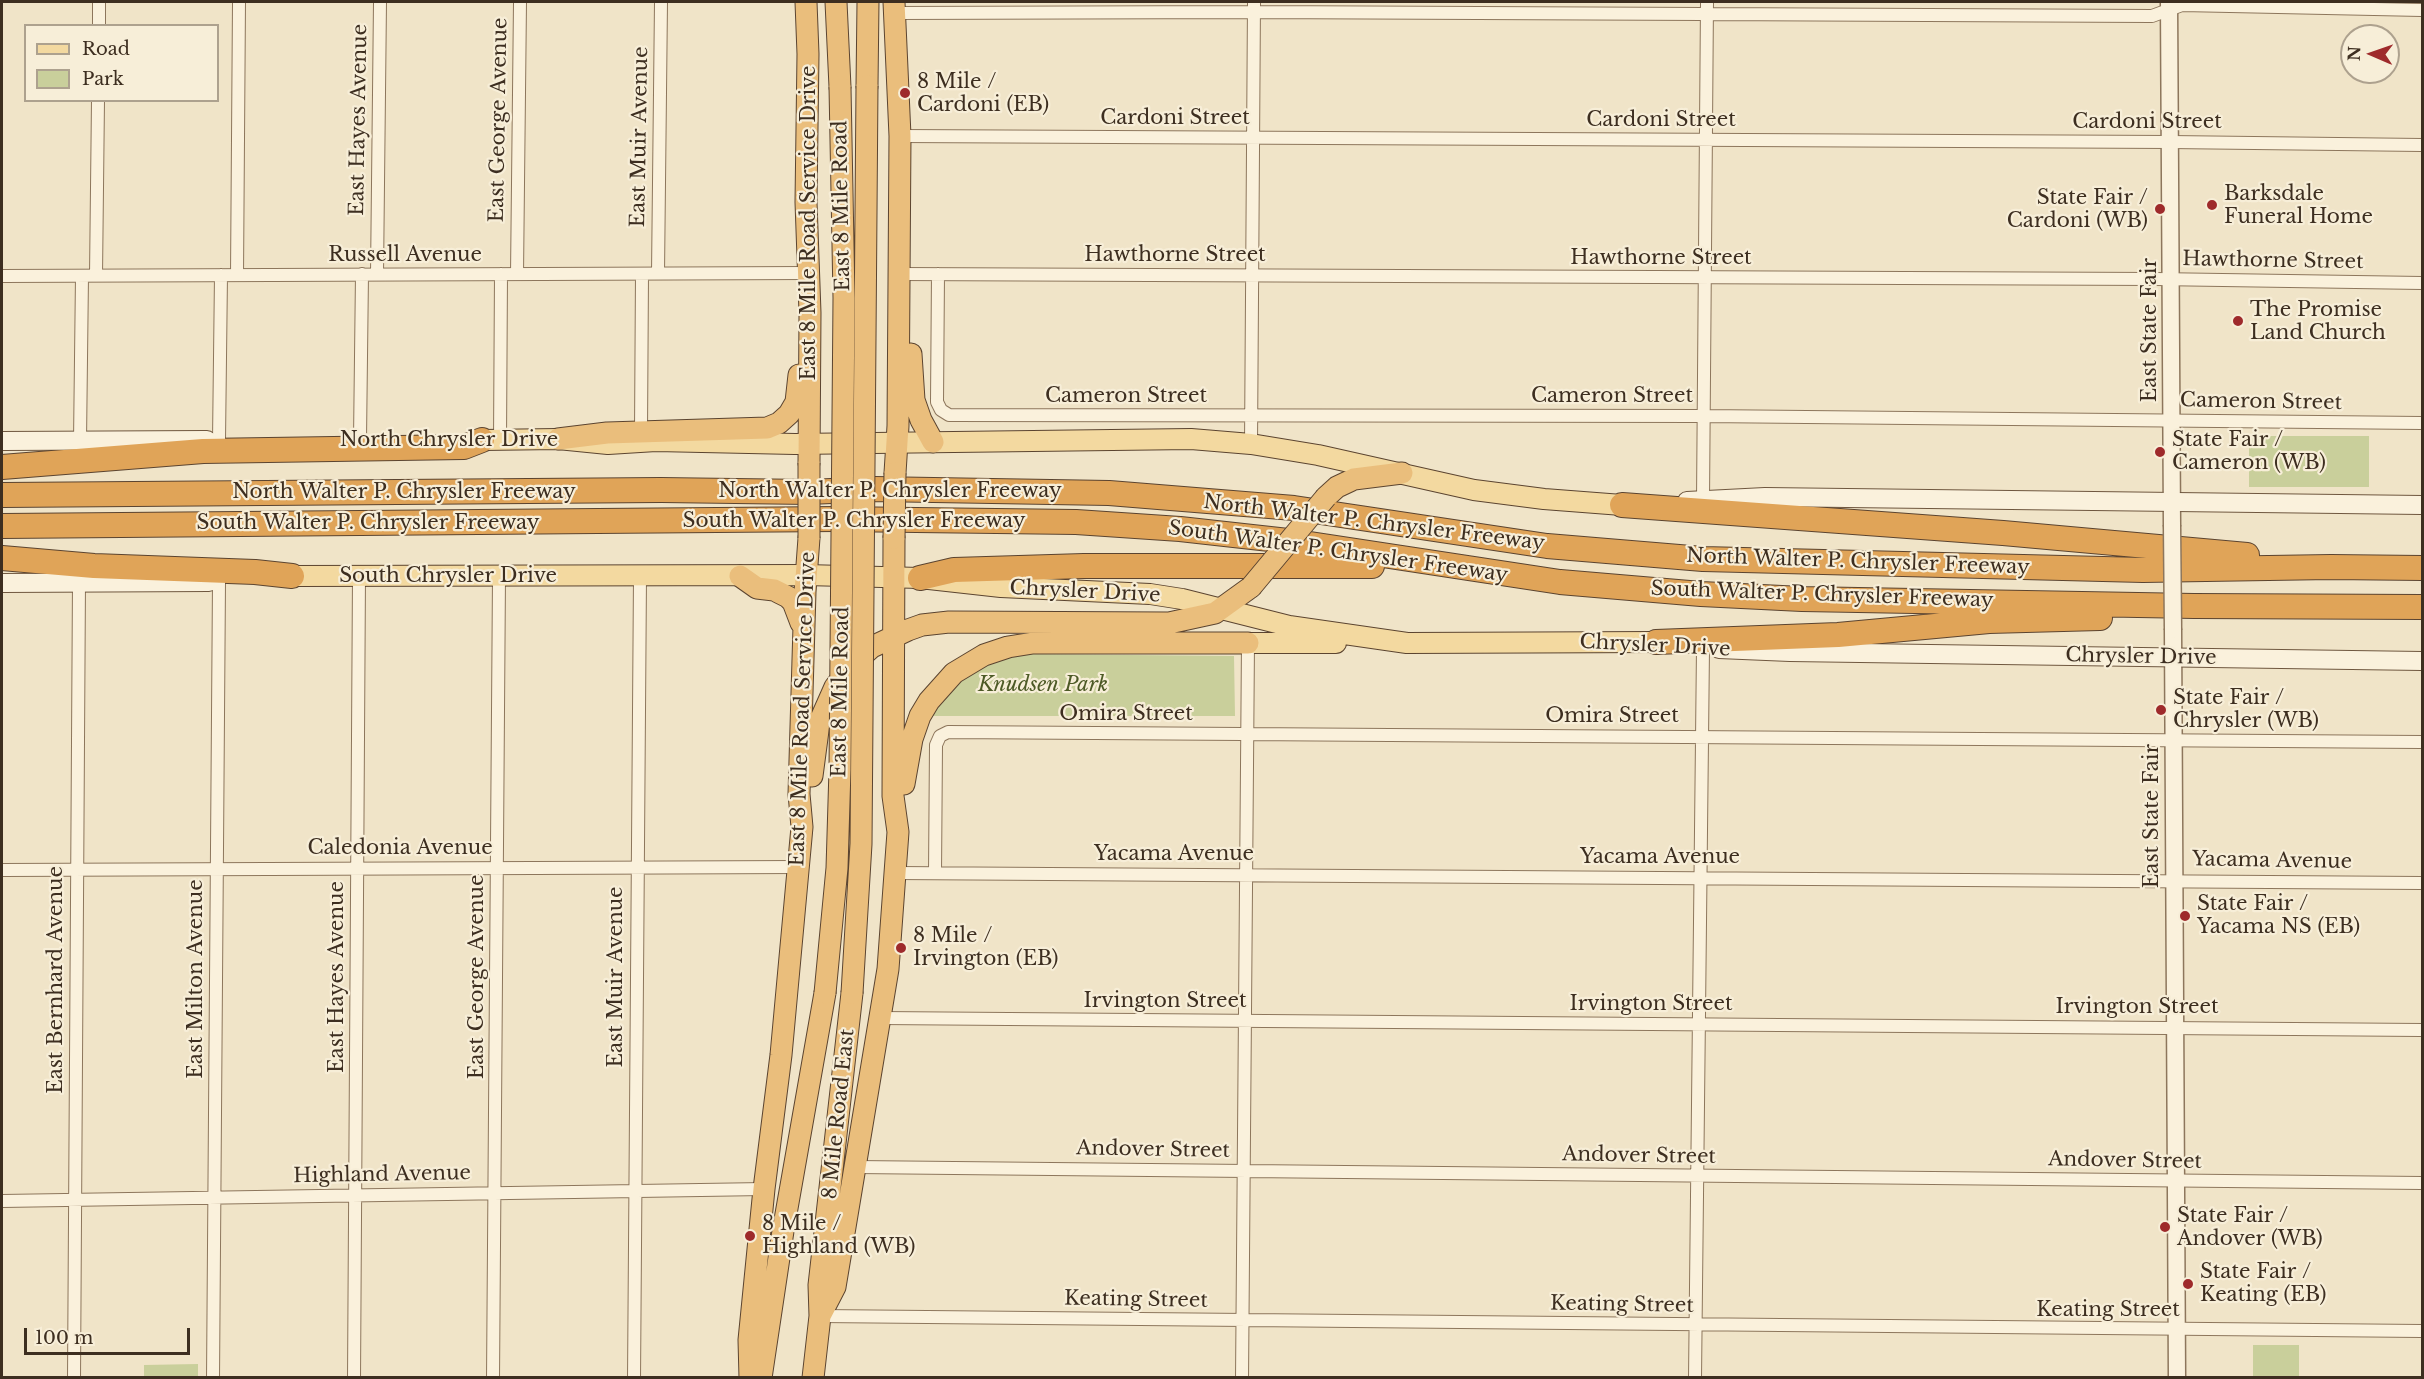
<!DOCTYPE html>
<style>
body{margin:0}
#map{position:relative;width:2424px;height:1379px;overflow:hidden;background:#f0e4c8;font-family:"Libre Baskerville",serif}
canvas{display:block}
.frame{position:absolute;inset:0;border:3px solid #3d2e20;pointer-events:none}
.legend{position:absolute;left:24px;top:24px;width:195px;height:78px;box-sizing:border-box;background:#f7eed8;border:2px solid #ada18e;margin:0;padding:8px 10px;list-style:none;font-size:18px;color:#3d2e20}
.legend li{display:flex;align-items:center;gap:12px;height:30px}
.legend b{width:30px;border:2px solid #ada18e}
.north{position:absolute;left:2340px;top:24px;width:60px;height:60px;box-sizing:border-box;background:#f7eed8;border:2px solid #ada18e;border-radius:50%;rotate:272deg;font-size:16px;font-weight:700;line-height:24px;text-align:center;color:#3d2e20}
.north::after{content:'';display:block;margin:auto;width:21px;height:27px;background:#9e2a2b;clip-path:polygon(50% 0,100% 100%,50% 72%,0 100%)}
.scale{position:absolute;left:24px;top:1328px;width:166px;height:27px;box-sizing:border-box;border:3px solid #3d2e20;border-top:0;padding-left:8px;font-size:18px;line-height:21px;white-space:nowrap;color:#3d2e20;-webkit-text-stroke:4px #f7eed8;paint-order:stroke}
</style>
<div id="map">
<canvas width="2424" height="1379"></canvas>
<div class="frame"></div>
<ul class="legend">
<li><b style="height:8px;background:#f3d9a0"></b>Road</li>
<li><b style="height:16px;background:#c9cf9b"></b>Park</li>
</ul>
<div class="north">N</div>
<div class="scale">100 m</div>
</div>
<script>
const context = document.querySelector('canvas').getContext('2d');
context.lineJoin = 'round';
function fill(path, color) { context.fillStyle = color; context.fill(path, 'evenodd'); }
const poly = rows => new Path2D(rows.map(r => 'M' + r).join(''));
function strokePath(path, color, width, dash) { context.strokeStyle = color; context.lineWidth = width; context.lineCap = dash ? 'butt' : 'round'; context.setLineDash(dash || []); context.stroke(path); }
function label(font, color, halo, rows, align = 'center') {
  context.font = font + ' "Libre Baskerville",serif'; context.lineWidth = 4.5; context.setLineDash([]); context.textBaseline = 'middle'; context.strokeStyle = halo; context.fillStyle = color; for (const [text, x, y, turn = 0] of rows) {
    context.save(); context.translate(x, y); context.rotate((+turn || 0) * Math.PI / 180); context.textAlign = isNaN(turn) ? turn : align; if (halo) context.strokeText(text, 0, 0); context.fillText(text, 0, 0); context.restore();
  }
}
fill(poly([
 [2249,436,2369,436,2369,487,2249,487],
 [1028,654,1234,656,1235,716,927,716,954,684,980,667,1008,657],
 [2253,1345,2299,1345,2299,1377,2253,1377],
 [198,1364,198,1377,144,1377,144,1365]
]), '#c9cf9b');
const minor = poly([
 [895,13,1254,12,2152,16,2182,5,2422,10],
 [99,26,99,2],
 [900,136,2170,142,2422,145],
 [658,273,661,2],
 [377,274,380,2],
 [517,274,520,2],
 [642,274,641,431,644,435],
 [899,274,2156,279,2422,283],
 [938,274,937,402,941,410,949,415,1704,416,2422,423],
 [96,275,98,100],
 [237,275,239,2],
 [2,276,808,273],
 [360,439,362,274],
 [219,440,221,275],
 [500,440,501,274],
 [80,441,82,276],
 [1251,444,1254,2],
 [1703,500,1707,2],
 [2,870,799,867],
 [896,873,2422,883],
 [935,873,936,745,940,736,948,732,2422,742],
 [880,1018,2422,1030],
 [856,1167,2422,1183],
 [2,1201,764,1189],
 [820,1316,2422,1331],
 [74,1378,79,582],
 [213,1378,219,582],
 [354,1378,359,576],
 [493,1378,499,577],
 [634,1378,640,577],
 [1242,1378,1248,643],
 [1695,1378,1703,648]
]);
const tertiary = poly([
 [2169,2,2172,525],
 [2173,630,2177,1378]
]);
const secondary = poly([
 [2,441,207,440],
 [1687,501,1765,497,2422,505],
 [2,583,209,582],
 [1719,649,1790,652,2422,661]
]);
const primary = poly([
 [482,440,558,439,608,444,656,441,795,444,1191,439,1251,444,1318,455,1474,490,1544,499,1622,505],
 [292,576,806,575,920,578,1001,587,1150,594,1182,599,1289,626,1407,643,1656,642],
 [1248,643,1336,643]
]);
const trunk = poly([
 [806,2,808,54,806,202,810,313,809,463],
 [836,2,840,87],
 [894,2,900,136,898,426,895,473],
 [867,86,868,2],
 [911,354,914,400,921,420,933,442],
 [558,439,607,433,767,428,779,423,789,414,796,402,799,375],
 [1326,497,1337,487,1354,479,1402,473],
 [740,576,757,588,774,590,788,597,793,602,801,623],
 [812,776,819,723,835,687,852,665,872,647,908,630,922,625,949,622,1169,623,1215,613,1251,587],
 [904,784,912,739,920,716,929,701,954,673,984,655,1008,647,1033,643,1248,643],
 [820,1316,835,1287,888,969,898,832,893,796,894,538],
 [750,1378,749,1340,764,1189,781,1055,802,827,799,794,805,592,809,538],
 [761,1378,783,1231,825,993],
 [813,1378,820,1316,819,1285,852,993]
]);
const motorway = poly([
 [2,467,203,451,464,447,482,440],
 [2,495,661,490,809,492,875,489,1109,493,1294,508,1547,546,1703,559,2143,570,2331,567,2422,568],
 [1622,505,2003,533,2247,555],
 [2,526,836,519,1076,522,1180,529,1297,542,1560,582,1701,594,1802,599,2194,606,2422,607],
 [2,558,94,566,255,572,292,576],
 [920,578,954,570,1084,566,1372,566],
 [1656,642,1838,635,1989,621,2100,618]
]);
strokePath(minor, '#8d765c', 14);
strokePath(tertiary, '#8d765c', 19);
strokePath(secondary, '#6f573f', 20);
strokePath(primary, '#5b4430', 22);
strokePath(trunk, '#5b4430', 23);
strokePath(motorway, '#5b4430', 26);
strokePath(minor, '#faf1dc', 12);
strokePath(tertiary, '#faf1dc', 16);
strokePath(secondary, '#faf1dc', 18);
strokePath(primary, '#f3d9a0', 20);
strokePath(trunk, '#eabe7c', 21);
strokePath(motorway, '#e0a458', 24);
const tertiaryBridge = poly([
 [2172,525,2173,630]
]);
const trunkBridge = poly([
 [809,538,809,463],
 [894,538,895,473],
 [1251,587,1326,497],
 [825,993,837,868,840,769,844,298,840,87],
 [852,993,861,844,867,86]
]);
strokePath(tertiaryBridge, '#8d765c', 19, []);
strokePath(trunkBridge, '#5b4430', 23, []);
strokePath(tertiaryBridge, '#faf1dc', 16);
strokePath(trunkBridge, '#eabe7c', 21);
for (const [x, y, r, color] of [
 [905,93,6,"#9e2a2b"],
 [2212,205,6,"#9e2a2b"],
 [2160,209,6,"#9e2a2b"],
 [2238,321,6,"#9e2a2b"],
 [2160,452,6,"#9e2a2b"],
 [2161,710,6,"#9e2a2b"],
 [2185,916,6,"#9e2a2b"],
 [901,948,6,"#9e2a2b"],
 [2165,1227,6,"#9e2a2b"],
 [750,1236,6,"#9e2a2b"],
 [2188,1284,6,"#9e2a2b"]
]) { const dot = new Path2D(); dot.arc(x, y, r, 0, 2 * Math.PI); context.fillStyle = color; context.fill(dot); strokePath(dot, '#f7eed8', 2); }
label('20px', '#3d2e20', '#f7eed8', [
 ["8 Mile /",917,82],
 ["Cardoni (EB)",917,105],
 ["Barksdale",2224,194],
 ["Funeral Home",2224,217],
 ["State Fair /",2148,198,"right"],
 ["Cardoni (WB)",2148,221,"right"],
 ["The Promise",2250,310],
 ["Land Church",2250,333],
 ["State Fair /",2172,440],
 ["Cameron (WB)",2172,463],
 ["State Fair /",2173,698],
 ["Chrysler (WB)",2173,721],
 ["State Fair /",2197,904],
 ["Yacama NS (EB)",2197,927],
 ["8 Mile /",913,936],
 ["Irvington (EB)",913,959],
 ["State Fair /",2177,1216],
 ["Andover (WB)",2177,1239],
 ["8 Mile /",762,1224],
 ["Highland (WB)",762,1247],
 ["State Fair /",2200,1272],
 ["Keating (EB)",2200,1295]
], 'left');
label('20px', '#3d2e20', '#f7eed8', [
 ["Cardoni Street",1175,118],
 ["East Hayes Avenue",359,120,-89],
 ["East George Avenue",499,120,-89],
 ["Cardoni Street",1661,120],
 ["Cardoni Street",2147,122],
 ["East Muir Avenue",640,137,-89],
 ["East 8 Mile Road",842,206,-91],
 ["East 8 Mile Road Service Drive",809,223,-90],
 ["Russell Avenue",405,255],
 ["Hawthorne Street",1175,255],
 ["Hawthorne Street",1661,258],
 ["Hawthorne Street",2273,261,1],
 ["East State Fair",2150,330,-90],
 ["Cameron Street",1126,396],
 ["Cameron Street",1612,396],
 ["Cameron Street",2261,402,1],
 ["North Chrysler Drive",449,440],
 ["North Walter P. Chrysler Freeway",890,491],
 ["North Walter P. Chrysler Freeway",404,492],
 ["South Walter P. Chrysler Freeway",854,521],
 ["South Walter P. Chrysler Freeway",368,523],
 ["North Walter P. Chrysler Freeway",1374,523,7],
 ["South Walter P. Chrysler Freeway",1338,552,8],
 ["North Walter P. Chrysler Freeway",1858,562,2],
 ["South Chrysler Drive",448,576],
 ["Chrysler Drive",1085,592,3],
 ["South Walter P. Chrysler Freeway",1822,595,2],
 ["Chrysler Drive",1655,646,3],
 ["Chrysler Drive",2141,657,1],
 ["East 8 Mile Road",841,692,-89],
 ["East 8 Mile Road Service Drive",803,709,-88],
 ["Omira Street",1126,714],
 ["Omira Street",1612,716],
 ["East State Fair",2152,816,-90],
 ["Caledonia Avenue",400,848],
 ["Yacama Avenue",1174,854],
 ["Yacama Avenue",1660,857],
 ["Yacama Avenue",2272,861,1],
 ["East Hayes Avenue",337,977,-90],
 ["East George Avenue",477,977,-90],
 ["East Muir Avenue",616,977,-90],
 ["East Milton Avenue",196,979,-90],
 ["East Bernhard Avenue",56,980,-90],
 ["Irvington Street",1165,1001],
 ["Irvington Street",1651,1004],
 ["Irvington Street",2137,1007],
 ["8 Mile Road East",839,1114,-84],
 ["Andover Street",1153,1150,1],
 ["Andover Street",1639,1156,1],
 ["Andover Street",2125,1161,1],
 ["Highland Avenue",382,1175,-1],
 ["Keating Street",1136,1300,1],
 ["Keating Street",1622,1305,1],
 ["Keating Street",2108,1310]
]);
label('italic 20px', '#4d5a26', '#f7eed8', [
 ["Knudsen Park",1043,685]
]);
</script>
